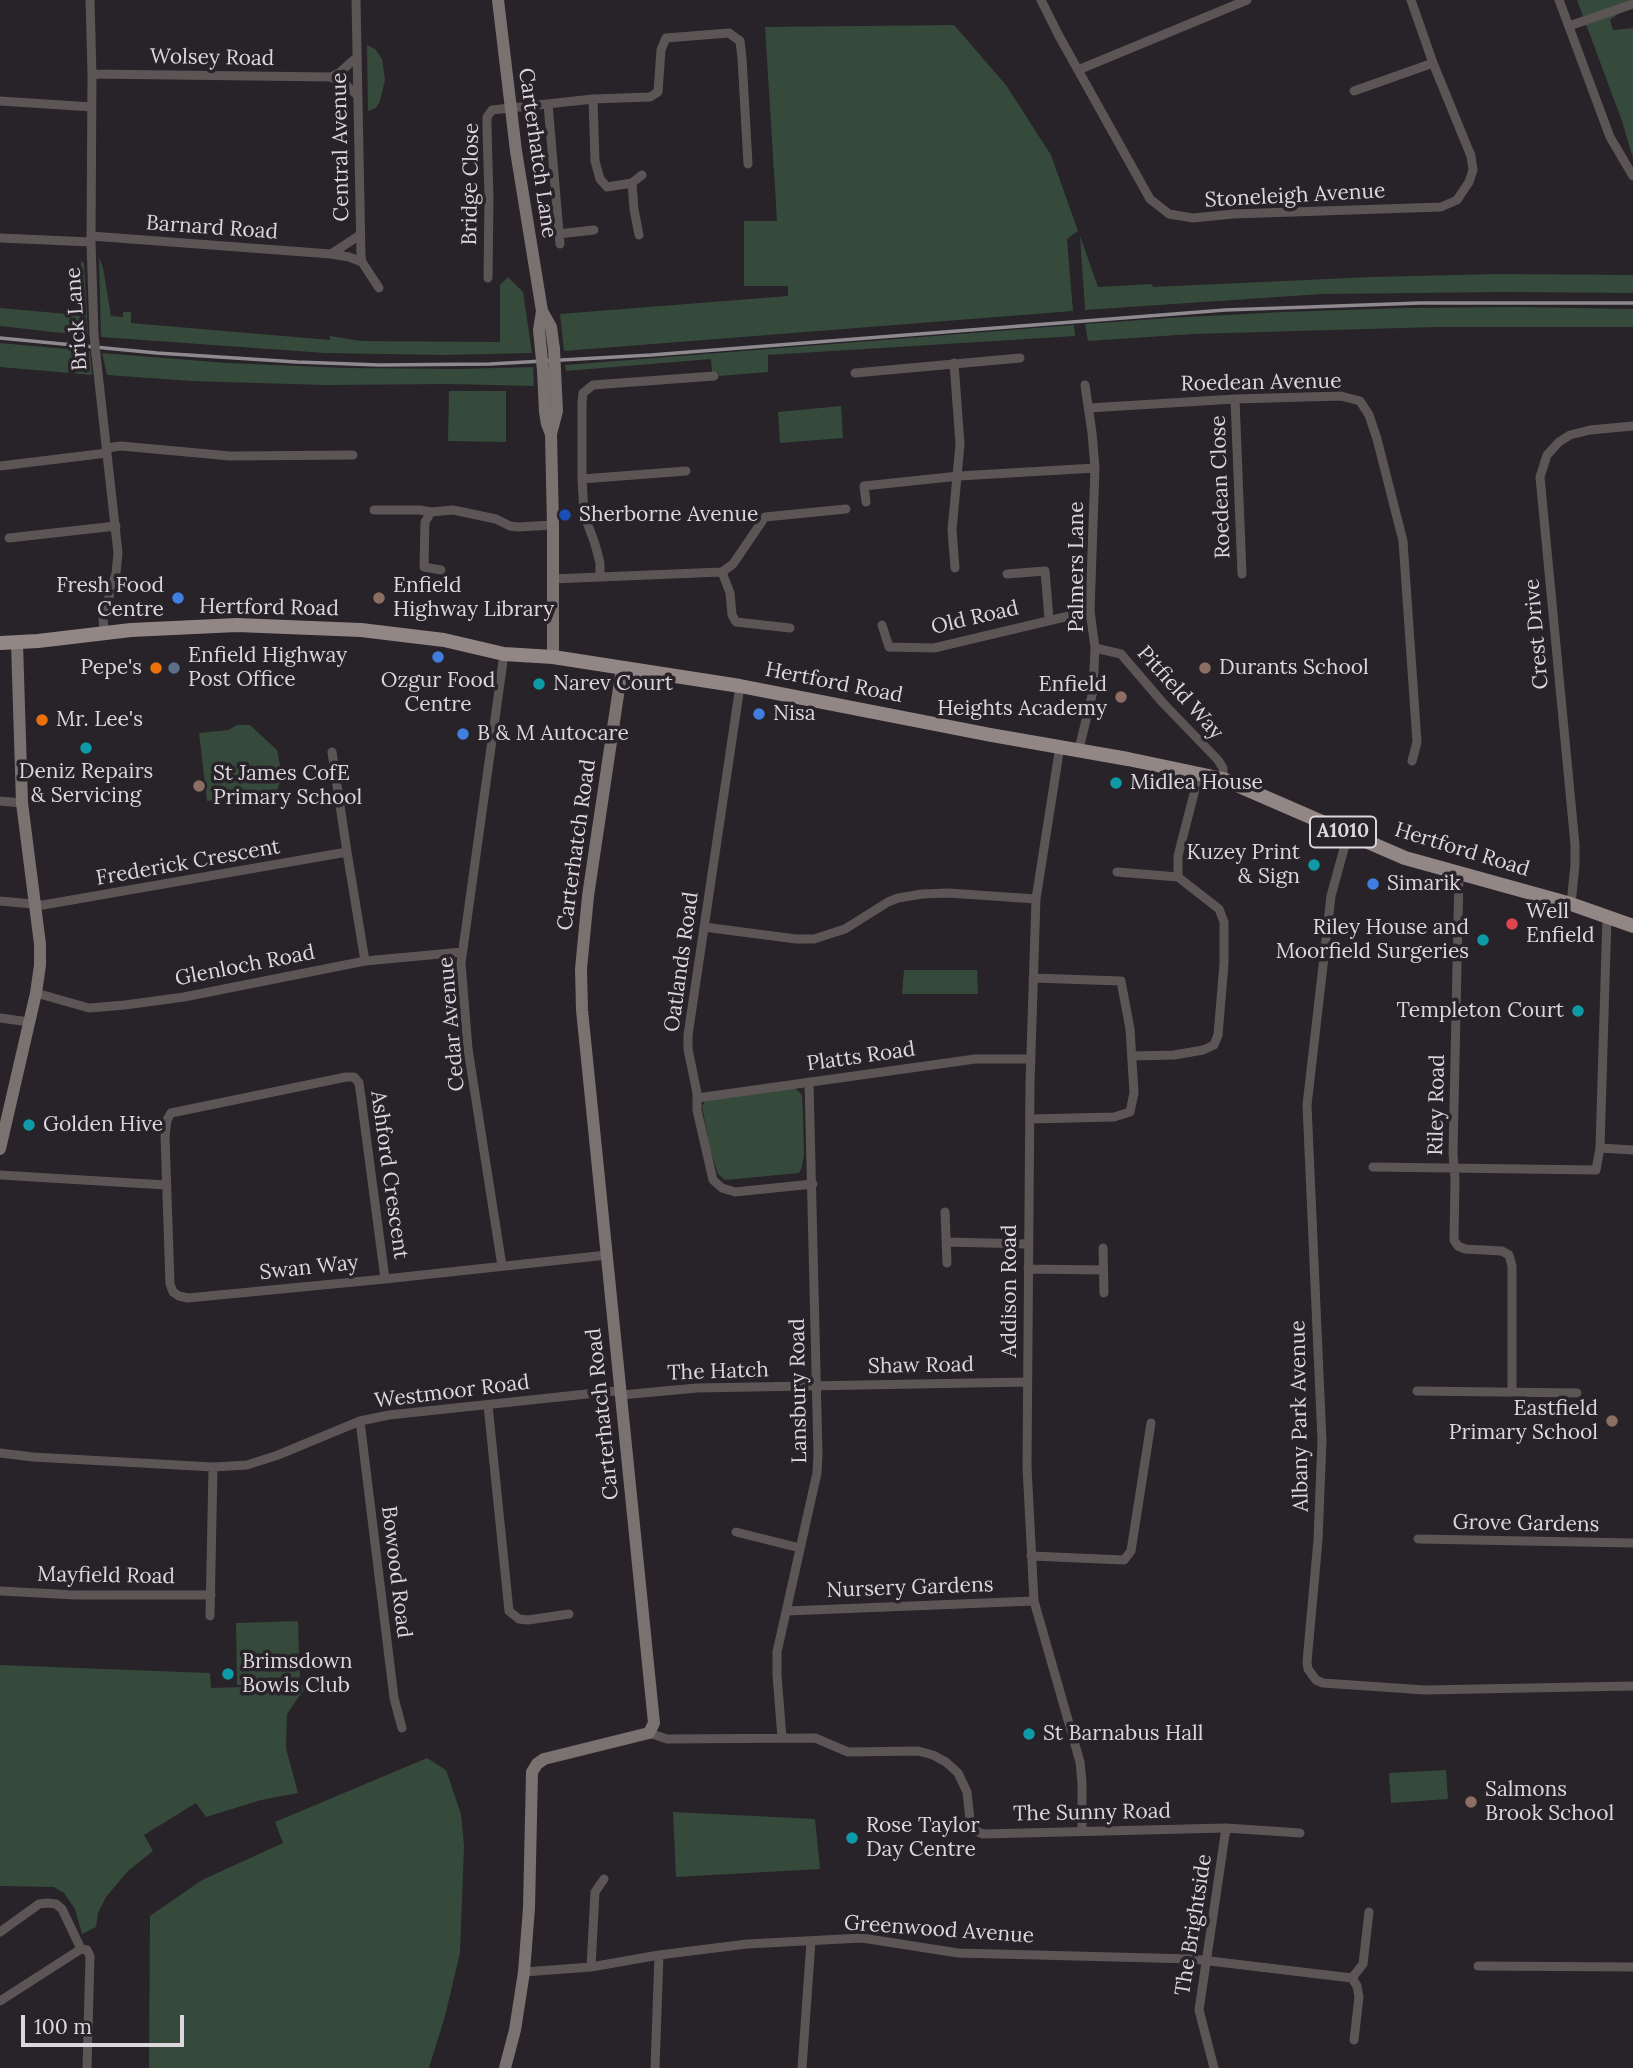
<!DOCTYPE html>
<style>
body{margin:0}
#map{position:relative;width:1633px;height:2068px;overflow:hidden;background:#282229;font-family:Lora,serif}
canvas{display:block}
.scale{position:absolute;left:21px;top:2015px;width:163px;height:32px;box-sizing:border-box;border:4px solid #dbd7dc;border-top:0;padding-left:9px;font-size:21px;line-height:24px;white-space:nowrap;color:#dbd7dc;-webkit-text-stroke:5px #282229;paint-order:stroke}
</style>
<div id="map">
<canvas width="1633" height="2068"></canvas>
<div class="scale">100 m</div>
</div>
<script>
const context = document.querySelector('canvas').getContext('2d');
context.lineJoin = 'round';
function fill(path, color) { context.fillStyle = color; context.fill(path, 'evenodd'); }
const poly = rows => new Path2D(rows.map(r => 'M' + r).join(''));
function strokePath(path, color, width, dash) { context.strokeStyle = color; context.lineWidth = width; context.lineCap = dash ? 'butt' : 'round'; context.setLineDash(dash || []); context.stroke(path); }
function label(font, color, halo, rows, align = 'center') {
  context.font = font + ' Lora,serif'; context.lineWidth = 7; context.setLineDash([]); context.textBaseline = 'middle'; context.strokeStyle = halo; context.fillStyle = color; for (const [text, x, y, turn = 0] of rows) {
    context.save(); context.translate(x, y); context.rotate((+turn || 0) * Math.PI / 180); context.textAlign = isNaN(turn) ? turn : align; if (halo) context.strokeText(text, 0, 0); context.fillText(text, 0, 0); context.restore();
  }
}
fill(poly([
 [1577,0,1633,0,1633,3,1610,20,1613,30,1633,28,1633,159,1622,121],
 [954,25,1006,85,1051,155,1078,231,1067,239,1073,311,564,351,560,314,788,296,788,286,744,286,744,221,777,221,765,27],
 [367,45,375,49,382,59,385,80,380,101,376,108,368,111],
 [1080,236,1098,287,1152,284,1153,287,1371,277,1499,274,1633,275,1633,293,1505,292,1322,294,1085,310],
 [99,257,103,268,111,316,123,317,123,312,131,312,131,323,330,340,330,336,361,341,500,342,500,285,508,277,523,292,532,353,444,355,325,353,101,337],
 [81,261,84,263,88,336,0,326,0,308,79,315],
 [1518,307,1633,309,1633,327,1437,327,1193,334,1088,341,1085,324,1169,318,1283,312,1404,308],
 [1074,325,1075,336,768,355,768,372,719,376,718,372,712,372,711,359,566,371,565,365],
 [0,343,90,351,92,375,0,367],
 [102,353,227,363,344,368,461,369,533,367,534,386,451,384,325,385,191,381,107,375],
 [449,391,506,391,506,442,448,441],
 [841,406,843,438,780,443,778,412],
 [237,725,250,725,277,750,282,775,277,791,207,801,199,733,228,730],
 [904,970,977,970,978,994,902,994],
 [795,1088,802,1095,803,1117,804,1154,802,1167,799,1173,725,1180,718,1174,710,1149,702,1106,705,1101],
 [298,1621,300,1683,237,1685,236,1623],
 [0,1665,210,1673,211,1688,307,1685,287,1714,286,1748,298,1793,261,1800,206,1817,196,1803,144,1835,153,1851,128,1871,106,1897,98,1913,96,1927,82,1934,75,1909,64,1893,54,1887,0,1886],
 [427,1758,446,1770,461,1814,464,1846,460,1953,445,2016,429,2068,149,2068,150,1916,202,1880,283,1843,275,1822],
 [1446,1770,1448,1799,1391,1803,1389,1773],
 [673,1812,815,1819,820,1869,676,1877]
]), '#354a3a');
strokePath(poly([
 [90,0,92,74,91,242,94,335],
 [356,0,361,255,362,262,379,288],
 [1041,0,1059,36,1150,199,1169,214,1193,218,1233,214,1441,207,1457,200,1469,182,1473,170,1471,156,1433,63,1411,0],
 [1559,0,1610,137,1633,176],
 [1569,26,1633,4],
 [1078,70,1247,0],
 [92,74,331,77,346,85,358,96],
 [331,77,339,73,357,57],
 [1354,91,1433,63],
 [593,99,595,161,600,179,607,187,632,183,634,209,639,235],
 [0,101,92,107],
 [548,104,560,244],
 [632,183,642,175],
 [558,234,594,230],
 [91,236,331,254,349,257,362,262],
 [0,238,91,242],
 [331,254,360,235],
 [488,278,489,197,487,129,487,117,492,110,593,99,650,97,658,92,661,50,666,38,729,33,740,41,742,58,748,164],
 [96,355,118,553,116,573,103,617,104,633],
 [954,363,960,444,952,530,955,568],
 [855,373,1020,358],
 [1235,399,1242,574],
 [1089,408,1235,399,1341,396,1360,401,1369,415,1377,439,1403,541,1417,742,1412,761],
 [106,448,121,446,230,456,353,455],
 [0,466,107,453],
 [582,479,686,471],
 [866,502,864,486,959,476,1095,468],
 [374,510,420,510,431,512],
 [9,538,116,526],
 [441,570,424,567,425,522,431,512,453,510,496,519,510,526,518,527,553,525],
 [722,572,730,593,732,615,736,622,790,628],
 [1007,574,1045,571,1049,619],
 [600,577,600,563,595,544,584,514,582,479,582,403,583,393,593,385,714,376],
 [552,579,722,572,733,564,765,517,846,509],
 [882,625,889,647,934,648,1090,611],
 [1095,648,1121,654,1163,703,1218,760,1223,768,1223,779],
 [740,686,688,1035,688,1049,697,1093,697,1110,713,1180,722,1188,735,1192,813,1184],
 [1060,746,1036,899,1030,1083,1027,1467,1034,1601,1080,1762,1082,1783,1082,1831],
 [1079,749,1093,691,1095,648,1090,611,1095,468,1092,433,1085,385],
 [332,752,347,852,365,961],
 [0,801,22,803],
 [1348,834,1331,896,1307,1105,1322,1441,1318,1540,1307,1662,1308,1669,1316,1680,1323,1683,1425,1690,1633,1686],
 [1117,872,1178,877,1219,909,1224,922,1224,964,1218,1035,1214,1045,1203,1050,1174,1055,1132,1056],
 [1459,874,1453,1153,1455,1180,1454,1240,1458,1246,1465,1249,1502,1251,1509,1255,1512,1266,1512,1392],
 [1178,877,1178,856,1199,774],
 [0,901,43,905,347,852],
 [1571,904,1575,865,1575,845,1540,477,1547,455,1559,442,1570,435,1590,430,1633,426],
 [704,927,796,939,814,939,845,929,888,902,898,898,922,894,948,893,1036,899],
 [36,993,89,1008,125,1005,184,997,365,961,462,952],
 [0,1018,29,1022],
 [697,1098,975,1059,1031,1059],
 [1030,1119,1114,1117,1130,1112,1134,1093,1130,1029,1121,981,1033,978],
 [1600,1148,1633,1150],
 [1373,1167,1596,1170,1600,1148,1607,916],
 [0,1175,166,1185],
 [945,1212,947,1263],
 [947,1242,1027,1244],
 [1103,1248,1104,1293],
 [502,1266,468,1049,461,963,504,654],
 [1028,1269,1103,1270],
 [385,1279,361,1097,359,1083,354,1077,346,1077,171,1113,167,1120,165,1136,170,1284,173,1292,179,1296,188,1298,385,1279,607,1255],
 [1417,1391,1577,1393],
 [488,1405,509,1611,519,1619,528,1620,569,1614],
 [360,1421,394,1698,402,1728],
 [0,1453,33,1457,213,1467,247,1465,278,1455,360,1421,389,1415,615,1391,621,1395,697,1388,1027,1382],
 [736,1532,800,1548],
 [1418,1539,1633,1543],
 [1031,1556,1124,1560,1131,1551,1151,1423],
 [0,1591,76,1595,211,1595],
 [787,1611,1034,1601],
 [210,1616,213,1467],
 [649,1733,667,1739,815,1738,848,1752,918,1751,933,1755,946,1762,958,1773,967,1792,971,1829,983,1834,1226,1828,1300,1833],
 [782,1738,777,1675,777,1652,817,1473,818,1454,809,1082],
 [0,1932,39,1904,48,1903,56,1904,62,1909,81,1949],
 [81,1949,87,1950,90,1956,87,2068],
 [1478,1966,1633,1967],
 [591,1967,595,1892,604,1879],
 [524,1972,591,1967,659,1955,747,1944,862,1938,958,1953,1193,1959,1352,1978],
 [0,2001,81,1949],
 [1354,2040,1359,1997,1357,1986,1352,1978,1363,1964,1369,1912],
 [655,2068,659,1955],
 [802,2068,811,1941],
 [1214,2068,1199,2010,1226,1828]
]), '#5b5655', 9);
strokePath(poly([
 [498,0,516,151,542,311,551,327,554,349],
 [541,350,539,330,542,311],
 [543,371,545,412,547,424,551,434],
 [553,657,553,525,551,434,557,411,555,370],
 [0,1149,36,993,40,965,40,944,22,803,17,643],
 [505,2068,515,2030,524,1972,529,1908,532,1772,537,1764,544,1759,649,1733,654,1723,582,1010,581,969,588,896,622,668]
]), '#7a7270', 12);
strokePath(poly([
 [0,643,38,641,131,630,237,625,361,630,444,640,504,654,553,657,740,686,991,735,1128,759,1223,779,1405,858,1571,904,1633,926]
]), '#928785', 14);
strokePath(poly([
 [0,338,157,353,297,362,379,365,490,364,651,355,1225,310,1420,303,1633,303]
]), '#8f8a90', 3.5);
strokePath(poly([
 [94,335,96,355]
]), '#5b5655', 9);
strokePath(poly([
 [554,349,555,370],
 [541,350,543,371]
]), '#7a7270', 12);
for (const [x, y, r, color] of [
 [565,515,7,"#1a4fb4"],
 [178,598,7,"#3f7fe0"],
 [379,598,7,"#8d6e63"],
 [438,657,7,"#3f7fe0"],
 [156,668,7,"#e8710a"],
 [174,668,7,"#5c6f8a"],
 [1205,668,7,"#8d6e63"],
 [539,684,7,"#0f9aa8"],
 [1121,697,7,"#8d6e63"],
 [759,714,7,"#3f7fe0"],
 [42,720,7,"#e8710a"],
 [463,734,7,"#3f7fe0"],
 [86,748,7,"#0f9aa8"],
 [1116,783,7,"#0f9aa8"],
 [199,786,7,"#8d6e63"],
 [1314,865,7,"#0f9aa8"],
 [1373,884,7,"#3f7fe0"],
 [1512,924,7,"#e0444e"],
 [1483,940,7,"#0f9aa8"],
 [1578,1011,7,"#0f9aa8"],
 [29,1125,7,"#0f9aa8"],
 [1612,1421,7,"#8d6e63"],
 [228,1674,7,"#0f9aa8"],
 [1029,1734,7,"#0f9aa8"],
 [1471,1802,7,"#8d6e63"],
 [852,1838,7,"#0f9aa8"]
]) { const dot = new Path2D(); dot.arc(x, y, r, 0, 2 * Math.PI); context.fillStyle = color; context.fill(dot); strokePath(dot, '#282229', 2.5); }
for (const [x, y, w] of [
 [1343,832,66]
]) { const box = new Path2D(); box.roundRect(x - w / 2, y - 15.5, w, 31, 5); context.fillStyle = '#282229'; context.fill(box); strokePath(box, '#dbd7dc', 2); }
label('bold 19px', '#dbd7dc', null, [
 ["A1010",1343,832]
]);
label('21px', '#dbd7dc', '#282229', [
 ["Wolsey Road",212,58,1],
 ["Central Avenue",341,147,-91],
 ["Carterhatch Lane",537,153,82],
 ["Bridge Close",471,184,-89],
 ["Stoneleigh Avenue",1295,196,-3],
 ["Barnard Road",212,228,4],
 ["Brick Lane",77,319,-94],
 ["Roedean Avenue",1261,383,-1],
 ["Roedean Close",1221,487,-92],
 ["Palmers Lane",1077,567,-90],
 ["Hertford Road",269,608,1],
 ["Old Road",975,618,-13],
 ["Crest Drive",1537,634,-95],
 ["Hertford Road",834,683,11],
 ["Pitfield Way",1180,693,48],
 ["Carterhatch Road",577,845,-82],
 ["Hertford Road",1462,850,17],
 ["Frederick Crescent",188,863,-10],
 ["Oatlands Road",682,962,-82],
 ["Glenloch Road",245,966,-11],
 ["Cedar Avenue",452,1024,-95],
 ["Platts Road",861,1057,-8],
 ["Riley Road",1437,1105,-89],
 ["Ashford Crescent",389,1175,82],
 ["Swan Way",309,1268,-6],
 ["Addison Road",1010,1291,-90],
 ["Shaw Road",921,1366,-1],
 ["The Hatch",718,1372,-2],
 ["Lansbury Road",799,1391,-91],
 ["Westmoor Road",452,1392,-7],
 ["Carterhatch Road",603,1414,-96],
 ["Albany Park Avenue",1300,1416,-91],
 ["Grove Gardens",1526,1524,1],
 ["Bowood Road",396,1572,83],
 ["Mayfield Road",106,1576,1],
 ["Nursery Gardens",910,1588,-2],
 ["The Sunny Road",1092,1813,-1],
 ["The Brightside",1194,1925,-81],
 ["Greenwood Avenue",939,1930,4]
]);
label('21px', '#dbd7dc', '#282229', [
 ["Sherborne Avenue",579,515],
 ["Fresh Food",164,586,"right"],
 ["Centre",164,610,"right"],
 ["Enfield",393,586],
 ["Highway Library",393,610],
 ["Enfield Highway",188,656],
 ["Post Office",188,680],
 ["Pepe's",142,668,"right"],
 ["Durants School",1219,668],
 ["Ozgur Food",438,681,"center"],
 ["Centre",438,705,"center"],
 ["Narev Court",553,684],
 ["Enfield",1107,685,"right"],
 ["Heights Academy",1107,709,"right"],
 ["Nisa",773,714],
 ["Mr. Lee's",56,720],
 ["B & M Autocare",477,734],
 ["Deniz Repairs",86,772,"center"],
 ["& Servicing",86,796,"center"],
 ["St James CofE",213,774],
 ["Primary School",213,798],
 ["Midlea House",1130,783],
 ["Kuzey Print",1300,853,"right"],
 ["& Sign",1300,877,"right"],
 ["Simarik",1387,884],
 ["Well",1526,912],
 ["Enfield",1526,936],
 ["Riley House and",1469,928,"right"],
 ["Moorfield Surgeries",1469,952,"right"],
 ["Templeton Court",1564,1011,"right"],
 ["Golden Hive",43,1125],
 ["Eastfield",1598,1409,"right"],
 ["Primary School",1598,1433,"right"],
 ["Brimsdown",242,1662],
 ["Bowls Club",242,1686],
 ["St Barnabus Hall",1043,1734],
 ["Salmons",1485,1790],
 ["Brook School",1485,1814],
 ["Rose Taylor",866,1826],
 ["Day Centre",866,1850]
], 'left');
</script>
